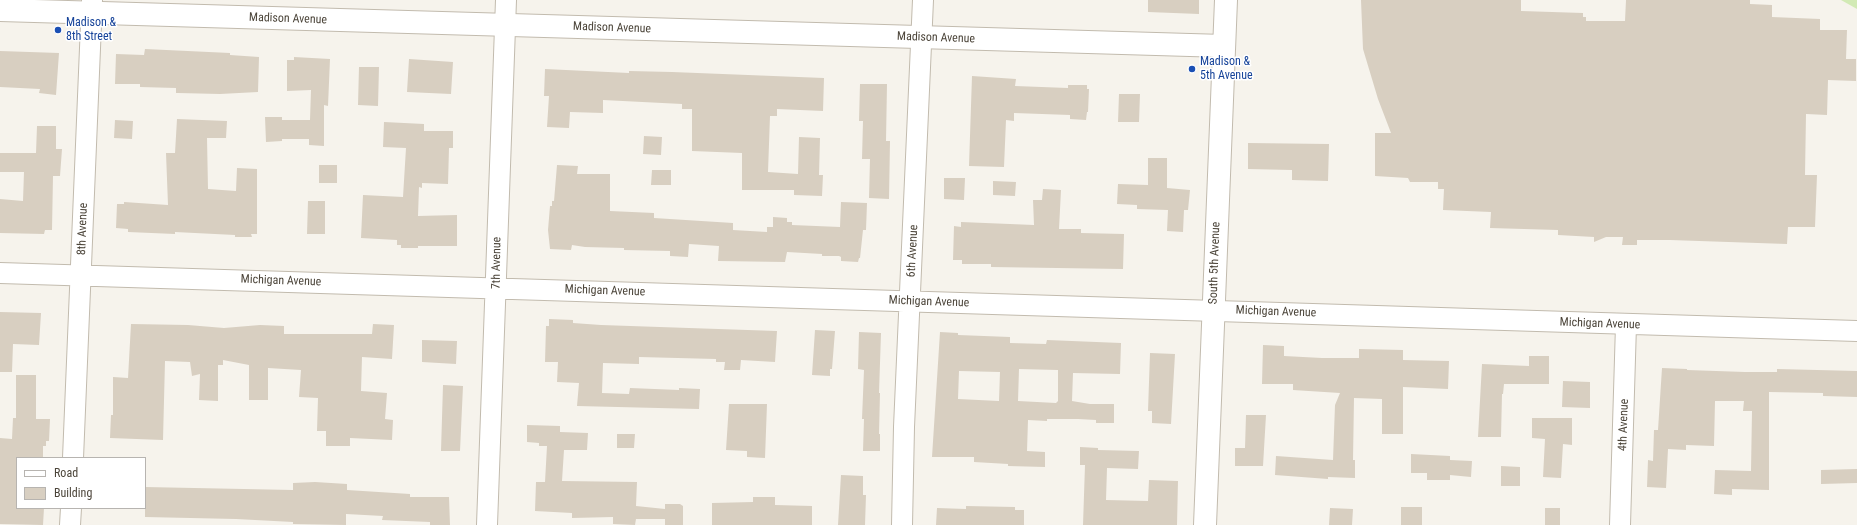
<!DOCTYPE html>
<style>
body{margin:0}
#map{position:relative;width:1857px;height:525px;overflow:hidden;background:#f6f3ec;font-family:"Roboto Condensed",sans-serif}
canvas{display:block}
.legend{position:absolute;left:16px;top:457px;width:130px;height:52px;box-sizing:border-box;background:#fff;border:1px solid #b7b4b0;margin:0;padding:5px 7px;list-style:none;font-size:12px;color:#4b4439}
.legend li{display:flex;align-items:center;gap:8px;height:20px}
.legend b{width:20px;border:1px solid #b7b4b0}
</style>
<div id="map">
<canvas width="1857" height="525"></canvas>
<ul class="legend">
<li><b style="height:5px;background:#fff"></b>Road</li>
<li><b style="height:11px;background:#d8cfc1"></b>Building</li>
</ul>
</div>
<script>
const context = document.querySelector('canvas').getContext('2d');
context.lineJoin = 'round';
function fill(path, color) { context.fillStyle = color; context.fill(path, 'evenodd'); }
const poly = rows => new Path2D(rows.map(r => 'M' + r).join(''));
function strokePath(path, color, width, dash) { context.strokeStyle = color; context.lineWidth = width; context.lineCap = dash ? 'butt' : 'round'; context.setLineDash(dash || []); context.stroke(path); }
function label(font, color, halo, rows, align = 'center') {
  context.font = font + ' "Roboto Condensed",sans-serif'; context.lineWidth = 3; context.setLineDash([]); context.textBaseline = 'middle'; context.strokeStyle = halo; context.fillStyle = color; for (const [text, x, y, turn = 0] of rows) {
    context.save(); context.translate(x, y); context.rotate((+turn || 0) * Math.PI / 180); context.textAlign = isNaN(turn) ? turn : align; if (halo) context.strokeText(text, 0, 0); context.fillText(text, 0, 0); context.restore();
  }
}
fill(poly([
 [1841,0,1857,0,1857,9]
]), '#d2eab5');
fill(poly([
 [1148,0,1199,0,1199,14,1148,12],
 [1361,0,1521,0,1521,11,1583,13,1583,17,1586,17,1586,21,1625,21,1626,0,1750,0,1750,4,1772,5,1772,17,1820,19,1820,30,1847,30,1846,59,1856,59,1856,81,1828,80,1827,115,1806,114,1805,175,1817,175,1815,227,1788,227,1787,244,1670,240,1637,240,1637,245,1622,245,1623,237,1606,237,1594,242,1594,237,1558,235,1558,230,1490,228,1491,212,1443,210,1444,189,1438,189,1438,182,1410,182,1408,178,1375,176,1375,133,1391,133,1378,99,1363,49],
 [145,49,230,53,230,55,259,57,258,92,220,94,178,93,176,93,176,88,140,87,140,84,115,84,116,54,144,55],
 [0,51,59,53,56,95,39,93,40,89,0,87],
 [294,57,330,59,328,106,324,105,324,146,309,145,309,139,282,139,282,141,266,142,265,117,282,117,282,120,310,120,311,90,287,91,287,60,294,60],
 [409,59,453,62,451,94,407,92],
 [359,67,379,67,378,106,358,105],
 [545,69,629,73,629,71,672,72,824,78,823,111,777,109,777,116,770,116,768,172,798,174,799,137,820,138,819,175,823,175,822,196,794,195,794,190,742,190,742,153,692,151,692,109,682,109,682,104,603,100,603,113,570,112,569,128,547,127,549,96,544,96],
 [972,76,1016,79,1015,86,1068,88,1068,85,1087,85,1087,89,1089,89,1088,112,1087,112,1086,120,1070,119,1070,115,1014,113,1014,121,1006,120,1004,167,969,166],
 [860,84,887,84,886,141,890,141,889,199,869,198,870,159,862,159,863,121,859,121],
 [1119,94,1140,94,1139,122,1118,122],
 [177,119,227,121,226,138,207,138,208,189,236,191,237,168,257,169,257,234,251,234,252,237,235,237,235,235,175,232,175,234,128,232,128,229,116,228,117,204,124,204,124,202,168,205,166,153,175,153],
 [115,120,133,121,132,139,114,138],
 [384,122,424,124,424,131,453,131,453,148,449,148,448,184,422,183,422,188,419,187,418,216,457,215,457,246,418,246,418,248,401,248,401,245,397,245,397,240,361,238,363,195,403,197,406,148,383,147],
 [37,126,56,126,56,149,62,149,60,176,53,176,52,230,45,230,44,234,0,233,0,199,23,201,24,172,0,172,0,153,36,153],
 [644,136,662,137,661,155,643,154],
 [1248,143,1329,144,1328,181,1292,180,1292,170,1248,169],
 [1148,158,1167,158,1167,188,1190,190,1188,210,1184,210,1183,232,1167,231,1168,210,1137,209,1137,205,1117,204,1118,184,1148,185],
 [319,165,337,165,337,183,319,183],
 [557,165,578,166,577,174,610,174,610,211,654,213,654,218,733,223,733,230,767,232,767,227,773,227,773,217,787,218,787,222,792,222,792,225,840,227,841,202,867,203,866,230,863,230,860,258,859,258,858,262,841,261,841,257,839,256,822,256,822,254,787,252,785,262,718,261,719,246,689,244,688,257,670,256,670,251,624,250,624,248,585,247,572,245,571,250,550,249,548,230,550,206,552,206,552,201,554,201],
 [652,170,671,170,671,185,651,185],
 [944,178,965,178,964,200,944,199],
 [993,181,1016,182,1015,196,993,195],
 [1043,189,1061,190,1059,229,1081,229,1081,233,1124,234,1123,269,991,267,991,264,962,264,962,260,953,260,954,226,961,227,961,222,1034,225,1033,200,1042,200],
 [308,201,325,201,325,234,307,234],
 [0,312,41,313,39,345,13,344,12,372,0,372],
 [549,319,573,320,573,323,601,325,777,331,775,362,741,360,740,370,724,370,725,362,716,362,716,359,639,357,639,364,603,363,602,393,629,394,630,388,679,390,679,388,700,389,699,409,577,406,579,383,557,382,558,362,545,362,546,326,549,326],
 [131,324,188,325,224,328,260,325,284,326,284,334,372,334,373,324,394,325,392,359,362,357,361,391,387,393,385,419,393,420,392,440,350,438,350,446,326,446,326,431,317,431,318,398,299,397,301,370,268,368,268,400,249,400,249,365,223,360,223,365,218,365,218,401,199,400,200,374,192,376,190,362,165,361,163,440,110,438,111,415,113,415,113,377,128,378],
 [815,330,835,331,832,369,830,369,830,376,812,375],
 [859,332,881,333,879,393,880,393,879,434,880,434,880,451,863,451,864,419,862,419,864,370,858,369],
 [940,332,958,333,958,335,1010,337,1010,343,1046,344,1047,340,1121,343,1120,374,1073,373,1072,401,1090,404,1114,404,1114,423,1096,423,1096,420,1078,419,1047,419,1047,421,1028,420,1027,451,1045,452,1045,467,1008,466,1008,464,974,462,974,457,932,457],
 [1019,369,1058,370,1058,401,1056,403,1018,401],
 [959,371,1000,372,999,401,958,399],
 [422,340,457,341,456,364,422,362],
 [1263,345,1284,346,1284,356,1322,358,1359,358,1359,349,1403,350,1403,360,1449,361,1448,389,1403,387,1403,434,1382,434,1382,399,1354,398,1353,460,1355,460,1355,478,1328,477,1328,479,1275,475,1276,456,1333,460,1335,405,1340,393,1293,390,1293,384,1262,384],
 [1150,353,1175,354,1171,424,1152,423,1152,411,1148,411],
 [1529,356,1549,356,1549,384,1504,384,1503,394,1502,394,1501,437,1478,437,1482,364,1529,366],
 [1662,368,1687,369,1687,370,1745,372,1777,372,1777,369,1857,371,1857,397,1823,396,1823,393,1769,392,1769,490,1732,489,1732,495,1714,494,1715,470,1751,471,1752,411,1743,411,1744,401,1715,401,1714,446,1686,445,1686,450,1668,449,1666,488,1647,487,1648,460,1653,461,1654,430,1658,430],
 [16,375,36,375,36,419,50,419,49,441,46,441,46,446,43,446,43,458,17,458,17,508,44,508,43,525,0,524,0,438,12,439,13,418,16,418],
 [1563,381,1590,382,1590,408,1562,407],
 [443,385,463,386,460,451,441,451],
 [729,404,767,404,765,458,747,457,747,451,726,450],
 [1246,415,1266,415,1263,466,1235,466,1235,448,1245,448],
 [1532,418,1572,418,1572,445,1563,444,1561,478,1543,477,1545,439,1532,438],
 [527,425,560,426,560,432,588,433,587,450,564,450,562,481,637,482,636,506,665,509,665,504,680,504,683,506,683,525,665,525,665,519,636,519,635,525,613,524,613,517,572,518,572,513,535,511,536,482,545,482,547,446,539,446,539,443,527,442],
 [617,434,635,434,634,448,617,448],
 [1080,447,1098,448,1098,450,1139,451,1138,469,1107,468,1106,500,1148,501,1149,480,1178,481,1177,525,1083,525,1085,465,1080,465],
 [1411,454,1450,456,1450,460,1472,461,1471,477,1450,475,1450,480,1427,480,1427,473,1411,473],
 [1501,466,1520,467,1520,486,1501,486],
 [1857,469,1857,483,1821,484,1821,470],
 [841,475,863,476,863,495,866,495,865,525,838,525],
 [315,482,347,484,347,490,410,494,410,497,449,497,450,525,430,525,430,522,382,520,383,516,346,514,346,525,293,524,293,522,236,519,145,517,145,487,293,490,293,483],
 [753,497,775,497,775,505,812,506,812,525,712,525,712,503,753,502],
 [966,506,1015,507,1015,510,1024,510,1024,525,936,525,937,508,966,509],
 [1401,507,1422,507,1422,525,1401,525],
 [1330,508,1353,509,1352,525,1329,525],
 [1545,508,1560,508,1560,525,1545,525]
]), '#d8cfc1');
const minor = poly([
 [0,273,1857,331],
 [73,458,92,0],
 [70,525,71,508],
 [487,525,506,0],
 [902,525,904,427,923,0],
 [1620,525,1626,325]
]);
const tertiary = poly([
 [0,10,1224,46],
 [1205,525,1226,0]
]);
strokePath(minor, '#c2bbae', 22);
strokePath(tertiary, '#c2bbae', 24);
strokePath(minor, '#fff', 20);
strokePath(tertiary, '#fff', 22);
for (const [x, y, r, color] of [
 [58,30,4,"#1a4fb4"],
 [1192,69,4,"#1a4fb4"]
]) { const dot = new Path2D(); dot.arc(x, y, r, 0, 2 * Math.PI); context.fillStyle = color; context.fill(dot); strokePath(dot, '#fff', 1.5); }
label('12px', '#4b4439', '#fff', [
 ["Madison Avenue",288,19,2],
 ["Madison Avenue",612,28,2],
 ["Madison Avenue",936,38,2],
 ["8th Avenue",83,229,-88],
 ["6th Avenue",913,251,-87],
 ["7th Avenue",497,263,-89],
 ["South 5th Avenue",1215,263,-88],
 ["Michigan Avenue",281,281,2],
 ["Michigan Avenue",605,291,2],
 ["Michigan Avenue",929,302,2],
 ["Michigan Avenue",1276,312,2],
 ["Michigan Avenue",1600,324,2],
 ["4th Avenue",1624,425,-88]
]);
label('12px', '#164399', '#fff', [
 ["Madison &",66,23],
 ["8th Street",66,37],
 ["Madison &",1200,62],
 ["5th Avenue",1200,76]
], 'left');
</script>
